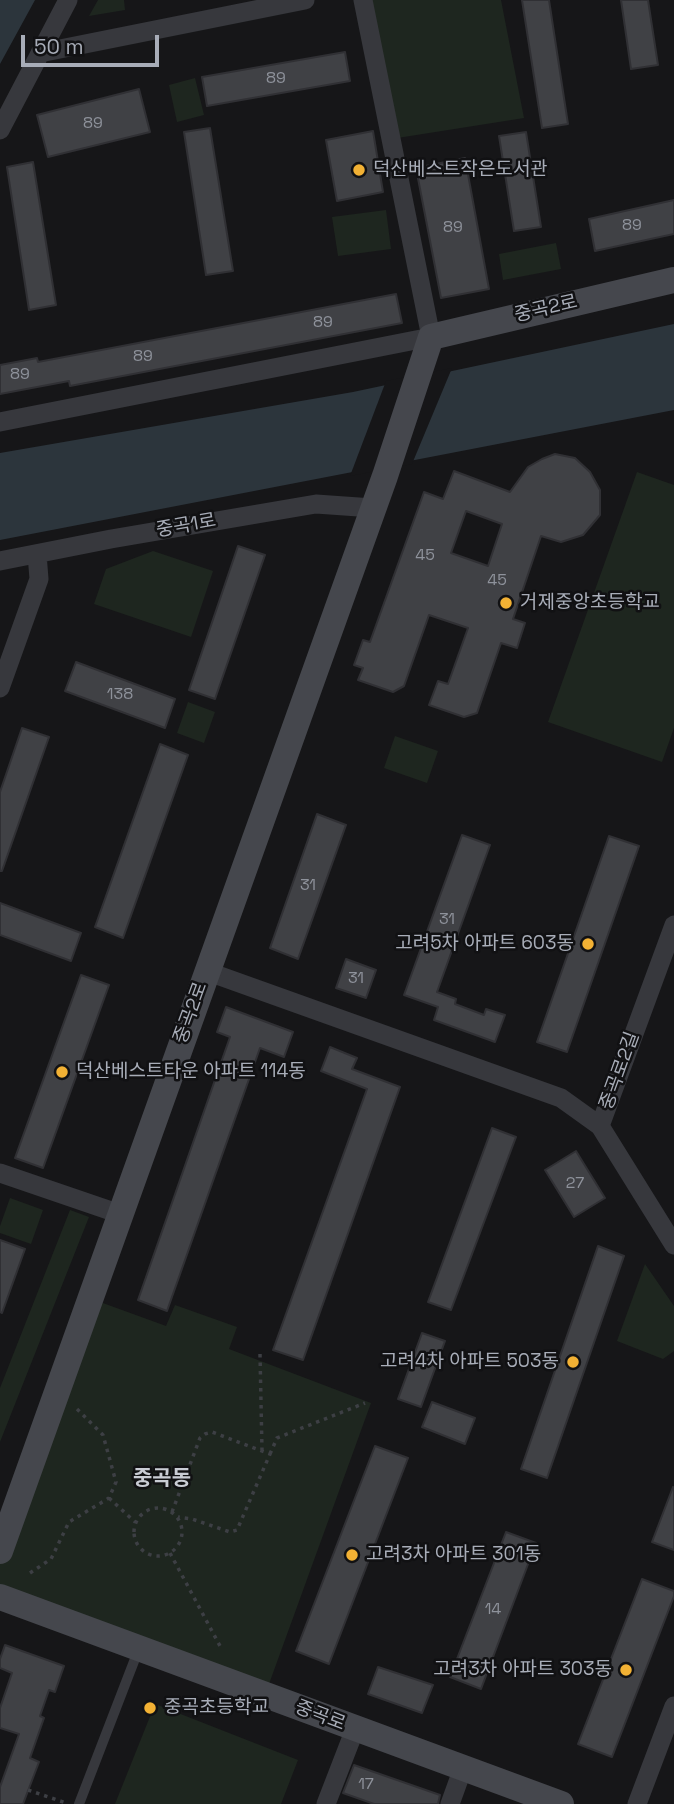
<!DOCTYPE html>
<meta charset="utf-8">
<style>
body{margin:0}
#map{position:relative;width:674px;height:1804px;overflow:hidden;background:#161618;font-family:"Space Grotesk",sans-serif}
canvas{display:block}
.scale{position:absolute;left:21px;top:35px;width:138px;height:32px;box-sizing:border-box;border:4px solid #a8adb8;border-top:0;padding-left:9px;font-size:21px;line-height:24px;white-space:nowrap;color:#a8adb8;-webkit-text-stroke:5px #111113;paint-order:stroke}
</style>
<div id="map">
<canvas width="674" height="1804"></canvas>
<div class="scale">50 m</div>
</div>
<script>
const context = document.querySelector('canvas').getContext('2d');
context.lineJoin = 'round';
function fill(path, color) { context.fillStyle = color; context.fill(path, 'evenodd'); }
const poly = rows => new Path2D(rows.map(r => 'M' + r).join(''));
function strokePath(path, color, width, dash) { context.strokeStyle = color; context.lineWidth = width; context.lineCap = dash ? 'butt' : 'round'; context.setLineDash(dash || []); context.stroke(path); }
function label(font, color, halo, rows, align = 'center') {
  context.font = font + ' "Space Grotesk","Noto Sans KR",sans-serif'; context.lineWidth = 5; context.setLineDash([]); context.textBaseline = 'middle'; context.strokeStyle = halo; context.fillStyle = color; for (const [text, x, y, turn = 0] of rows) {
    context.save(); context.translate(x, y); context.rotate((+turn || 0) * Math.PI / 180); context.textAlign = isNaN(turn) ? turn : align; if (halo) context.strokeText(text, 0, 0); context.fillText(text, 0, 0); context.restore();
  }
}
fill(poly([
 [98,0,124,0,125,10,89,16],
 [363,0,501,0,524,118,391,139],
 [195,78,204,115,177,122,169,85],
 [386,210,391,249,338,256,332,217],
 [556,243,561,269,503,280,499,254],
 [637,472,674,485,674,728,662,762,548,722],
 [153,551,213,571,191,637,94,604,106,569],
 [188,702,215,712,204,743,177,733],
 [395,736,438,751,427,783,384,768],
 [10,1198,43,1210,31,1244,0,1233,0,1226],
 [70,1210,89,1217,0,1442,0,1388],
 [645,1264,674,1306,674,1351,663,1359,617,1341],
 [89,1298,166,1326,175,1305,237,1327,229,1349,371,1403,265,1695,0,1597,0,1551],
 [155,1704,298,1760,281,1804,115,1804]
]), '#1e261f');
fill(poly([
 [0,0,35,0,0,64],
 [674,324,674,410,0,540,0,453,353,392]
]), '#2c353c');
fill(poly([
 [452,368,412,464,350,476,386,381]
]), '#161618');
const building = poly([
 [522,0,549,0,568,124,542,128,522,0],
 [621,0,648,0,658,65,631,69,621,0],
 [345,52,350,81,207,106,202,77,345,52],
 [139,89,150,132,48,157,37,115,139,89],
 [210,128,233,271,206,275,184,132,210,128],
 [373,131,383,192,337,201,326,140,373,131],
 [526,132,541,227,514,231,499,136,526,132],
 [465,158,489,289,441,298,416,168,465,158],
 [33,162,56,305,29,310,7,167,33,162],
 [674,200,674,234,595,251,589,219,674,200],
 [396,294,402,323,70,386,69,381,0,394,0,365,37,358,38,362,396,294],
 [555,454,575,458,590,472,600,490,600,515,583,535,561,542,541,536,513,619,525,623,517,648,501,643,477,713,464,717,429,705,438,681,448,684,468,628,429,615,404,686,393,692,358,680,363,668,354,665,363,640,370,642,424,492,443,499,454,471,510,492,528,467,542,459,555,454],
 [466,511,502,524,488,566,451,553,466,511],
 [238,546,265,555,215,699,189,690,238,546],
 [76,662,175,699,165,728,65,691,76,662],
 [22,728,49,737,2,871,0,871,0,792,22,728],
 [160,744,188,755,123,938,95,927,160,744],
 [317,814,346,825,298,959,270,948,317,814],
 [462,835,490,845,437,992,456,999,455,1004,484,1015,486,1009,505,1015,495,1042,434,1020,438,1007,404,995,462,835],
 [609,836,639,846,567,1052,537,1042,609,836],
 [0,903,81,933,71,961,0,935,0,903],
 [346,959,376,970,366,998,336,988,346,959],
 [81,975,109,985,43,1168,15,1158,81,975],
 [226,1007,293,1032,284,1057,260,1048,167,1311,138,1300,230,1037,217,1032,226,1007],
 [330,1047,357,1058,352,1069,400,1087,303,1360,273,1350,367,1089,321,1071,330,1047],
 [492,1128,516,1137,451,1310,428,1302,492,1128],
 [576,1151,605,1198,574,1217,545,1170,576,1151],
 [0,1240,25,1249,2,1313,0,1312,0,1240],
 [598,1246,624,1256,547,1478,521,1469,598,1246],
 [422,1333,445,1341,421,1407,398,1399,422,1333],
 [432,1402,475,1418,465,1444,422,1427,432,1402],
 [375,1446,408,1458,329,1664,296,1651,375,1446],
 [673,1487,674,1488,674,1550,652,1542,673,1487],
 [506,1532,536,1543,481,1689,450,1677,506,1532],
 [642,1579,674,1591,674,1596,612,1757,578,1744,642,1579],
 [5,1645,64,1666,55,1692,49,1690,40,1716,44,1718,30,1758,39,1762,23,1804,0,1804,0,1787,19,1734,0,1728,0,1708,12,1673,0,1668,0,1659,5,1645],
 [378,1667,433,1685,422,1713,368,1694,378,1667],
 [354,1765,440,1795,438,1804,374,1804,343,1793,354,1765]
]);
fill(building, '#404145');
strokePath(building, '#303034', 2);
strokePath(poly([
 [260,1354,262,1450],
 [270,1454,277,1438,365,1403],
 [109,1498,135,1522],
 '134 1532a24 24 0 1 1 48 0a24 24 0 1 1-48 0Z',
 [172,1512,200,1438,205,1434,212,1432,270,1454,237,1530,230,1532,192,1519,178,1517],
 [170,1553,220,1646],
 [30,1573,51,1559,69,1522,109,1498,116,1482,103,1435,75,1407],
 [28,1790,66,1803]
]), '#3d3f44', 3.5, [3.5, 5]);
strokePath(poly([
 [79,1804,138,1651]
]), '#37383d', 10);
strokePath(poly([
 [40,53,305,0],
 [0,130,68,0],
 [0,422,431,337,363,0],
 [0,561,111,539,316,504,373,508],
 [0,688,39,579,37,554],
 [674,925,600,1126,674,1245],
 [206,971,561,1098,600,1126],
 [0,1173,120,1214],
 [326,1804,355,1729],
 [450,1804,463,1768],
 [637,1804,674,1706]
]), '#37383d', 19);
strokePath(poly([
 [0,1551,385,476,431,337,674,280],
 [0,1597,561,1804]
]), '#45474d', 26);
for (const [x, y, r, color] of [
 [359,170,7,"#f2b134"],
 [506,603,7,"#f2b134"],
 [588,944,7,"#f2b134"],
 [62,1072,7,"#f2b134"],
 [573,1362,7,"#f2b134"],
 [352,1555,7,"#f2b134"],
 [626,1670,7,"#f2b134"],
 [150,1708,7,"#f2b134"]
]) { const dot = new Path2D(); dot.arc(x, y, r, 0, 2 * Math.PI); context.fillStyle = color; context.fill(dot); strokePath(dot, '#111113', 2.5); }
label('16px', '#8e929b', null, [
 ["89",276,79],
 ["89",93,124],
 ["89",632,226],
 ["89",453,228],
 ["89",323,323],
 ["89",143,357],
 ["89",20,375],
 ["45",425,556],
 ["45",497,581],
 ["138",120,695],
 ["31",308,886],
 ["31",447,920],
 ["31",356,979],
 ["27",575,1184],
 ["14",493,1610],
 ["17",366,1785]
]);
label('19px', '#a8adb8', '#111113', [
 ["덕산베스트작은도서관",373,170],
 ["거제중앙초등학교",520,603],
 ["고려5차 아파트 603동",574,944,"right"],
 ["덕산베스트타운 아파트 114동",76,1072],
 ["고려4차 아파트 503동",559,1362,"right"],
 ["고려3차 아파트 301동",366,1555],
 ["고려3차 아파트 303동",612,1670,"right"],
 ["중곡초등학교",164,1708]
], 'left');
label('19px', '#a8adb8', '#111113', [
 ["중곡2로",546,309,-13],
 ["중곡1로",186,526,-10],
 ["중곡2로",191,1013,-70],
 ["중곡로2길",620,1071,-70],
 ["중곡로",320,1716,21]
]);
label('bold 21px', '#c9ccd4', '#111113', [
 ["중곡동",162,1479]
]);
</script>
